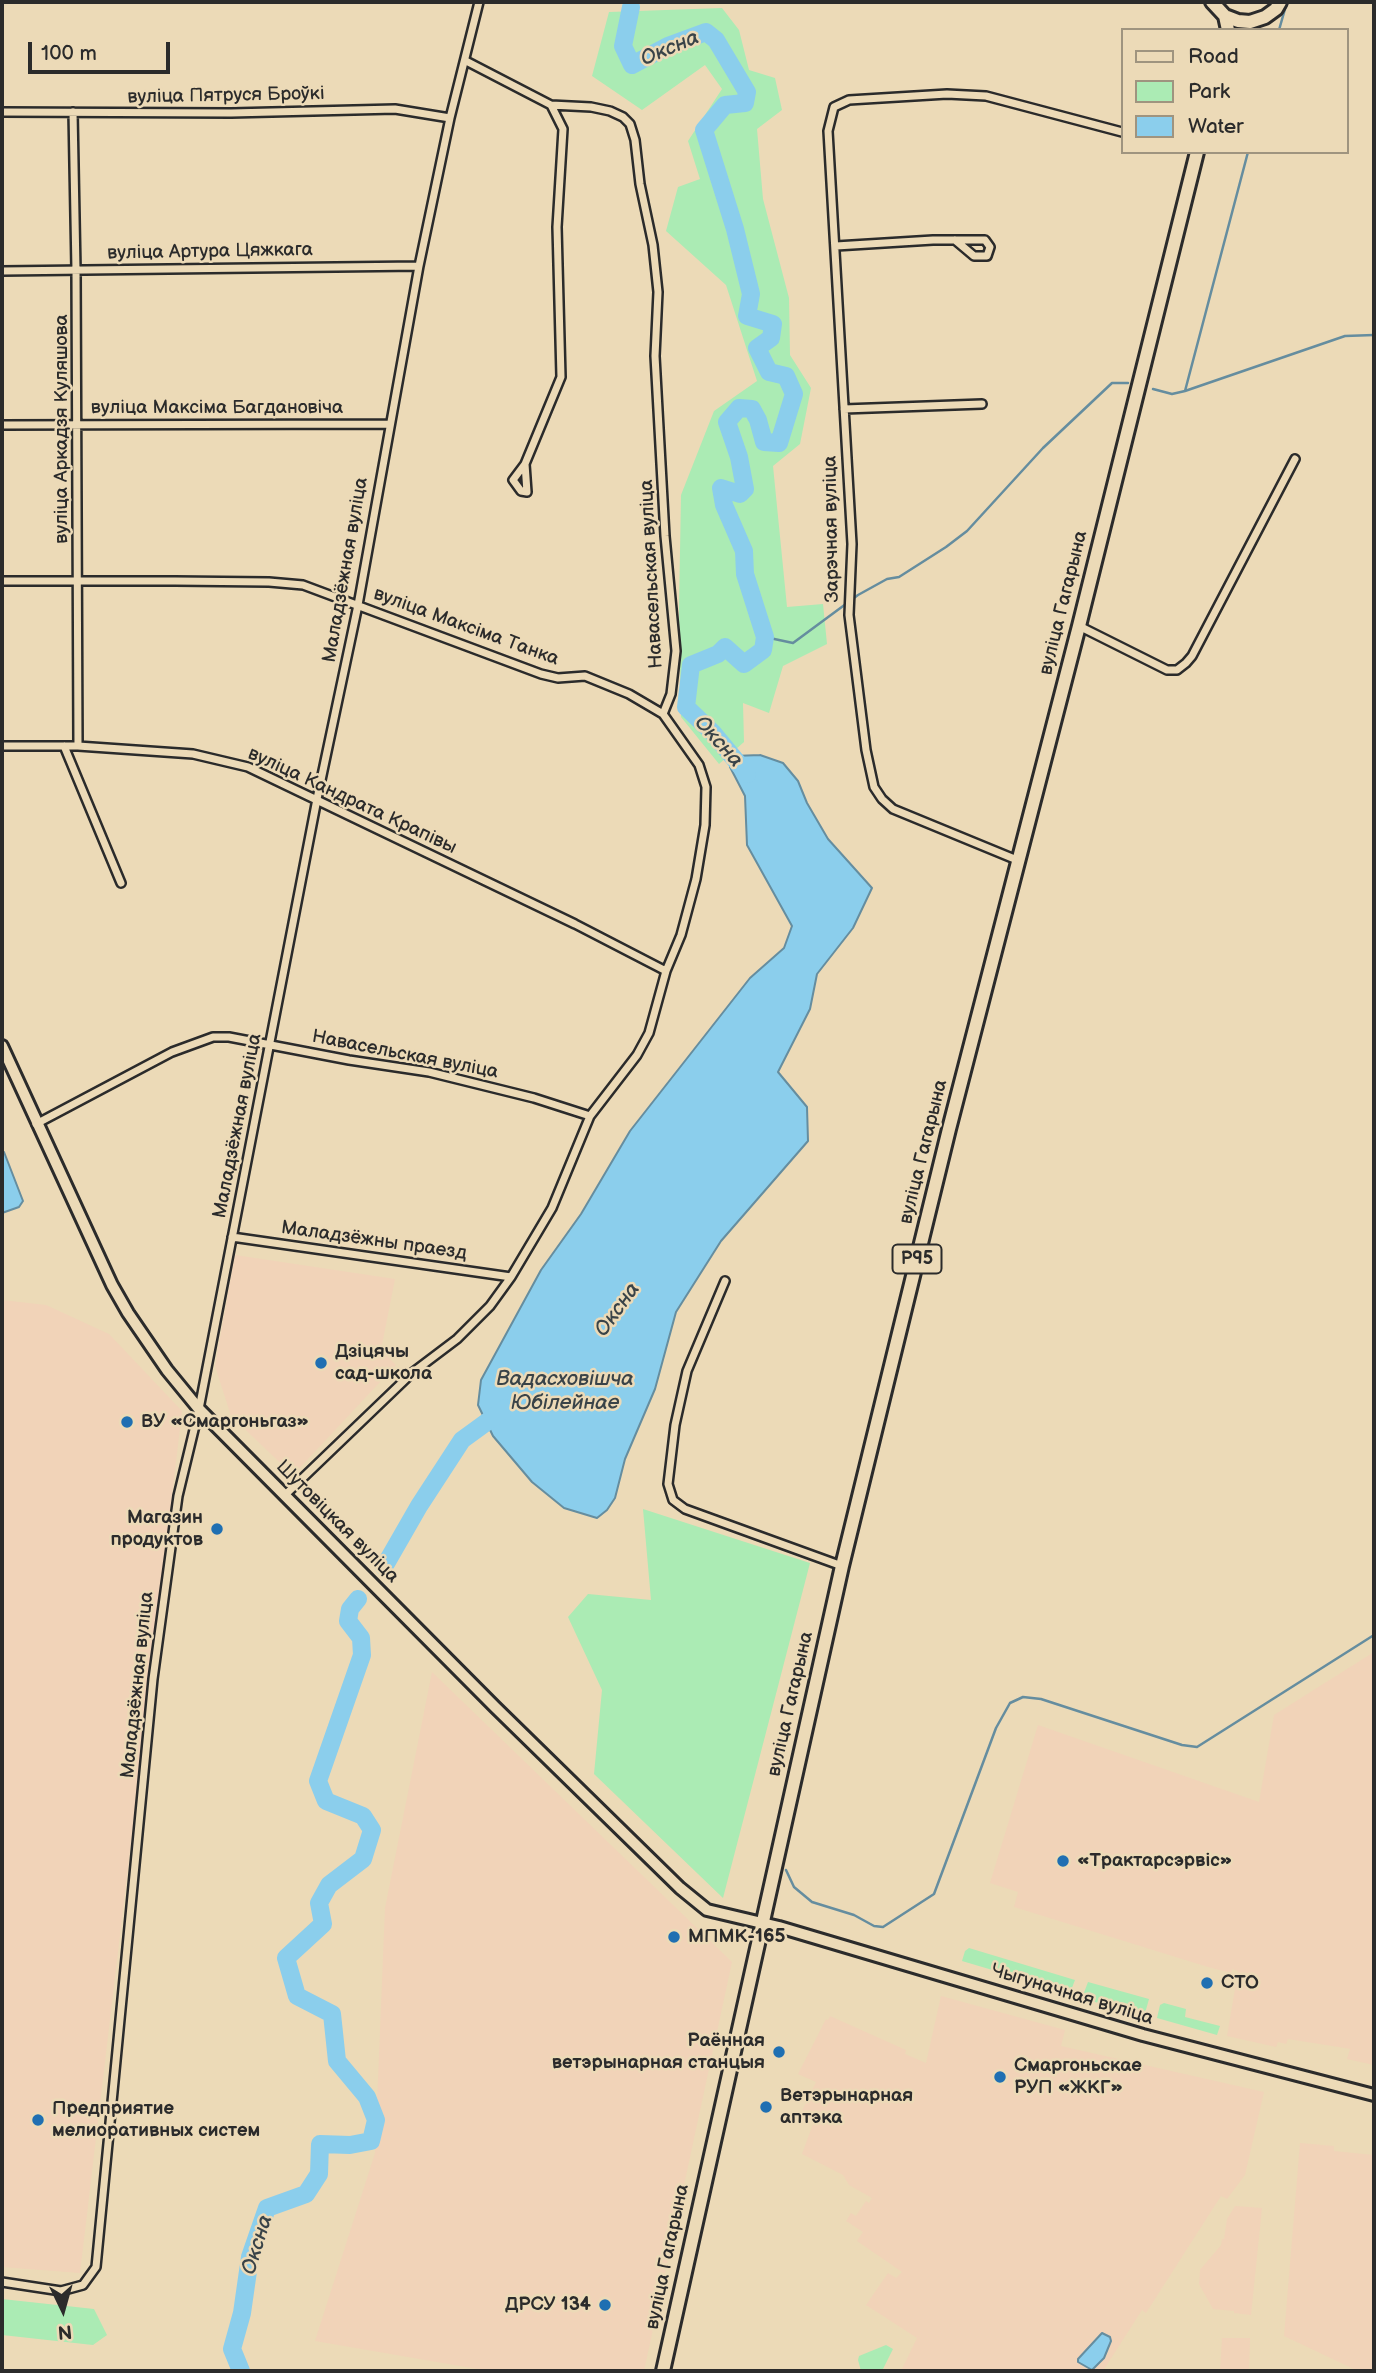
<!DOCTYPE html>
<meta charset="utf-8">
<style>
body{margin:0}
#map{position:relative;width:1376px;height:2373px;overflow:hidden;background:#ecdab7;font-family:"Balsamiq Sans",sans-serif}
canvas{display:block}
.frame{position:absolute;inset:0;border:4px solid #2b2b2b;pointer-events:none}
.legend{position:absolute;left:1121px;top:28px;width:228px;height:126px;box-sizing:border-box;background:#ecdab7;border:2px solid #9f947f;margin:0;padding:9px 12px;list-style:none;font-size:21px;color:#2b2b2b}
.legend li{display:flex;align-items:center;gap:14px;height:35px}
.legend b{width:35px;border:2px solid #9f947f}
.north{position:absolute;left:28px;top:2275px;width:70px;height:70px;-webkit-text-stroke:5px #ecdab7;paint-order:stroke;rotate:175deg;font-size:19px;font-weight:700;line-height:28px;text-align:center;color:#2b2b2b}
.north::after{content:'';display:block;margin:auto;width:24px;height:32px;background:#2b2b2b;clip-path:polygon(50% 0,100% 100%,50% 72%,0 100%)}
.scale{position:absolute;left:28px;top:42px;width:142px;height:32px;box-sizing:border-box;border:4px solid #2b2b2b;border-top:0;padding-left:9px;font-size:21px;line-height:24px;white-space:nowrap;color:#2b2b2b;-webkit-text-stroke:5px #ecdab7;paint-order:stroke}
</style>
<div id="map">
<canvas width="1376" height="2373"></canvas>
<div class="frame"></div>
<ul class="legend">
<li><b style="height:9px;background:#ecdab7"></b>Road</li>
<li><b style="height:19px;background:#abebb4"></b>Park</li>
<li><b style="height:19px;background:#8bceec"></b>Water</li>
</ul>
<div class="north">N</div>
<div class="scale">100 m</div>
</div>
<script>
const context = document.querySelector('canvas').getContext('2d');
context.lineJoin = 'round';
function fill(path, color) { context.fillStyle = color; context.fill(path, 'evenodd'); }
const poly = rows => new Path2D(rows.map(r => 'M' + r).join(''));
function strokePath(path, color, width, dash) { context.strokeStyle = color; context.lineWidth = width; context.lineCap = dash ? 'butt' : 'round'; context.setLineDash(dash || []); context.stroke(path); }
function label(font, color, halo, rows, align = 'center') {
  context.font = font + ' "Balsamiq Sans",sans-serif'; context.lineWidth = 5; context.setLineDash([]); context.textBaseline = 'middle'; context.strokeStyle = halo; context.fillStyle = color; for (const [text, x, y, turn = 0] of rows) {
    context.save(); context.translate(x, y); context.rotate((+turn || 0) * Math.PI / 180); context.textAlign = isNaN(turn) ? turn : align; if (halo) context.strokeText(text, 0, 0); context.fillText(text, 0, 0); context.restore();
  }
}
fill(poly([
 [235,1255,395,1279,381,1350,396,1365,293,1475,231,1416,215,1366],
 [2,1300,46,1305,109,1334,182,1411,80,2273,2,2267],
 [1374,1652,1374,2065,1347,2059,1350,2049,1345,2048,1288,2039,1286,2044,1278,2042,1276,2047,1227,2036,1238,1971,1232,1969,1231,1973,1208,1967,1014,1907,1018,1892,990,1883,1038,1725,1259,1802,1274,1715],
 [432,1672,732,1962,644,2371,489,2371,315,2341,375,2153,385,1908],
 [941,1996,1065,2030,1061,2046,1264,2092,1245,2175,1227,2199,1221,2196,1146,2313,1142,2310,1103,2371,901,2371,917,2338,866,2305,888,2273,896,2278,902,2272,857,2241,863,2232,846,2221,851,2213,856,2216,866,2201,869,2203,872,2198,849,2185,843,2175,802,2154,816,2116,802,2111,816,2082,798,2074,826,2019,828,2020,830,2016,906,2050,905,2054,926,2063],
 [1300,2143,1334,2146,1334,2151,1374,2155,1374,2371,1358,2371,1284,2336],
 [1235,2206,1262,2208,1251,2315,1234,2313,1234,2311,1213,2309,1199,2284,1200,2270,1221,2245,1222,2239,1224,2239,1227,2219],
 [1222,2338,1250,2338,1249,2370,1262,2371,1220,2371]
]), '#f1d3b8');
fill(poly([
 [722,8,739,30,749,70,775,78,782,110,757,129,763,199,789,298,790,355,811,388,800,444,773,466,787,607,823,604,827,644,783,666,769,713,743,703,744,742,719,764,681,717,679,609,681,495,714,411,757,381,726,285,666,231,678,187,700,179,688,141,722,89,705,65,642,110,592,76,609,12],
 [643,1509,810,1563,723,1898,594,1774,602,1690,568,1617,588,1594,651,1600],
 [969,1948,1075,1980,1070,1993,962,1961,965,1951],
 [1088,1982,1149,1999,1144,2017,1082,1998],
 [1164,2003,1186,2009,1185,2017,1220,2026,1217,2035,1157,2018,1160,2005],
 [2,2299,94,2309,107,2335,93,2345,2,2335],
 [886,2345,893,2349,882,2371,861,2371,858,2360,859,2356]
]), '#abebb4');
const water = poly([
 [760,755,783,763,798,781,807,803,828,839,872,888,853,928,817,974,810,1009,778,1072,807,1107,808,1141,721,1241,676,1312,655,1389,625,1459,615,1498,607,1510,597,1518,564,1508,532,1482,493,1436,478,1405,481,1380,541,1270,581,1214,630,1131,750,978,784,948,792,926,747,845,745,796,730,767,730,760,734,756,760,755],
 [4,1152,23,1201,19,1207,2,1213,2,1153,4,1152],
 [1102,2333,1110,2337,1111,2341,1104,2358,1092,2370,1078,2362,1078,2359,1102,2333]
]);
fill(water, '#8bceec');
strokePath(water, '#658d9f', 2);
strokePath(poly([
 [1279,30,1287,2],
 [1153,389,1172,394,1185,391,1345,336,1374,335],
 [1185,391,1248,152],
 [765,637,793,643,858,595,887,579,899,577,946,547,967,531,1043,448,1112,383,1128,383],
 [786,1870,794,1887,812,1902,854,1915,874,1926,883,1927,934,1894,996,1728,1010,1703,1023,1697,1041,1699,1182,1745,1197,1747,1374,1635]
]), '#658d9f', 2.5);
strokePath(poly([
 [631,7,623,46,632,65,668,46,706,32,716,40,747,92,745,103,725,105,704,130,735,229,751,294,747,316,773,324,771,338,757,348,769,372,786,376,794,394,779,443,764,442,758,420,752,409,739,408,727,422,739,457,745,489,740,494,721,488,724,505,744,551,745,574,765,637,763,650,744,664,725,647,718,654,691,665,686,707,713,733,747,774],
 [384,1567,419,1506,462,1440,506,1408],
 [241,2371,232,2349,242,2313,250,2257,267,2208,306,2194,319,2174,320,2144,350,2145,371,2141,376,2120,367,2097,337,2061,332,2014,297,1996,286,1958,323,1924,319,1903,329,1885,363,1859,372,1830,363,1816,326,1801,318,1781,362,1655,361,1638,348,1621,350,1609,358,1599]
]), '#8bceec', 18);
const street = poly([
 [466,61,551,105,563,129,557,227,561,377,525,464,527,492,521,491,513,480,525,464],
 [551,105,591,107,610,111,623,117,630,124,635,140,640,184,653,245,658,292,655,356,665,536,676,651,671,694,663,714],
 [2,112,231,113,395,109,450,118],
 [73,112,76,270,78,746],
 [836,246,933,240,985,240,990,247,987,256,974,256,955,240],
 [2,271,419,266],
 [844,409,982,404],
 [2,425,389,424],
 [2,581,175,581,269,582,303,585,541,674,558,678,585,676,629,694,663,714,699,765,706,787,705,825,696,879,681,935,666,971,649,1033,637,1055,590,1116,552,1208,511,1277,232,1237],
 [1079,626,1167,670,1177,670,1186,663,1192,656,1295,459],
 [2,746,78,746,193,754,248,767,575,924,666,971],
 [64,746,121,883],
 [1017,860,893,809,882,799,874,787,866,750,849,615,852,544,828,131,834,107,849,100,947,94,986,96,1122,132],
 [36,1124,172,1052,213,1037,229,1037,349,1060,429,1072,534,1098,590,1116],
 [725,1281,687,1371,675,1425,668,1484,673,1500,685,1509,842,1566],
 [285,1495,412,1373,457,1339,490,1306,511,1277],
 [2,2282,61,2291,83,2285,96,2267,153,1679,178,1496,199,1409,317,799,358,605,419,266,450,118,479,2]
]);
const secondary = poly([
 [2,1046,112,1285,128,1313,167,1370,199,1409,495,1707,680,1888,707,1910,779,1927,1143,2035,1374,2095]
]);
const primary = poly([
 [1212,2,1225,16,1238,21,1250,22,1265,17,1276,9,1280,2],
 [1225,16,1228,30],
 [663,2371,842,1566,949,1129,1079,626,1197,152]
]);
strokePath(street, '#2b2b2b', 12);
strokePath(secondary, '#2b2b2b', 16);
strokePath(primary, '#2b2b2b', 18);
strokePath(street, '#ecdab7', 7);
strokePath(secondary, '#ecdab7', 10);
strokePath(primary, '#ecdab7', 12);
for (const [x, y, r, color] of [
 [321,1363,7,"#1f6fb2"],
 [127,1422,7,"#1f6fb2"],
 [217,1529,7,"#1f6fb2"],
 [1063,1861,7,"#1f6fb2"],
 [674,1937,7,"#1f6fb2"],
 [1207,1983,7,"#1f6fb2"],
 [779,2052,7,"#1f6fb2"],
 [1000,2077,7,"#1f6fb2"],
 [766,2107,7,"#1f6fb2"],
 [38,2120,7,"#1f6fb2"],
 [605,2305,7,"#1f6fb2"]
]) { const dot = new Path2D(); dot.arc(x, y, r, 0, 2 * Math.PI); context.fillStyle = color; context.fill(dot); strokePath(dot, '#ecdab7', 2.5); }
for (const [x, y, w] of [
 [917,1259,49]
]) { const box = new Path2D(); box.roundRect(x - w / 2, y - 14.5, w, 29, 5); context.fillStyle = '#ecdab7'; context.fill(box); strokePath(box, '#2b2b2b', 2); }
label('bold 18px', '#2b2b2b', null, [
 ["Р95",917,1259]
]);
label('19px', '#2b2b2b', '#ecdab7', [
 ["вуліца Пятруся Броўкі",226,96,-1],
 ["вуліца Артура Цяжкага",210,252,-1],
 ["вуліца Максіма Багдановіча",217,408],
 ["вуліца Аркадзя Куляшова",62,429,-90],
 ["Зарэчная вуліца",832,529,-91],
 ["Маладзёжная вуліца",346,570,-80],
 ["Навасельская вуліца",652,574,-93],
 ["вуліца Гагарына",1064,603,-76],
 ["вуліца Максіма Танка",466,627,20],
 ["вуліца Кандрата Крапівы",352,801,25],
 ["Навасельская вуліца",405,1055,11],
 ["Маладзёжная вуліца",238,1126,-79],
 ["вуліца Гагарына",924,1152,-76],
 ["Маладзёжны праезд",374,1241,8],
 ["Шутовіцкая вуліца",337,1522,45],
 ["Маладзёжная вуліца",138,1685,-84],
 ["вуліца Гагарына",791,1704,-77],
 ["Чыгуначная вуліца",1072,1995,17],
 ["вуліца Гагарына",668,2257,-78]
]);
label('bold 19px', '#2b2b2b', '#ecdab7', [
 ["Дзіцячы",335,1352],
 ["сад-школа",335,1374],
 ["ВУ «Смаргоньгаз»",141,1422],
 ["Магазин",203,1518,"right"],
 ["продуктов",203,1540,"right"],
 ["«Трактарсэрвіс»",1077,1861],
 ["МПМК-165",688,1937],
 ["СТО",1221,1983],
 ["Раённая",765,2041,"right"],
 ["ветэрынарная станцыя",765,2063,"right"],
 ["Смаргоньскае",1014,2066],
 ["РУП «ЖКГ»",1014,2088],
 ["Ветэрынарная",780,2096],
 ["аптэка",780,2118],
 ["Предприятие",52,2109],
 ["мелиоративных систем",52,2131],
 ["ДРСУ 134",591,2305,"right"]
], 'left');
label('italic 21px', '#394348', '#ecdab7', [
 ["Оксна",670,49,-23],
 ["Оксна",718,742,48],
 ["Оксна",618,1310,-54],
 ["Вадасховішча",565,1380],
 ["Юбілейнае",565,1404],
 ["Оксна",258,2245,-73]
]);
</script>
